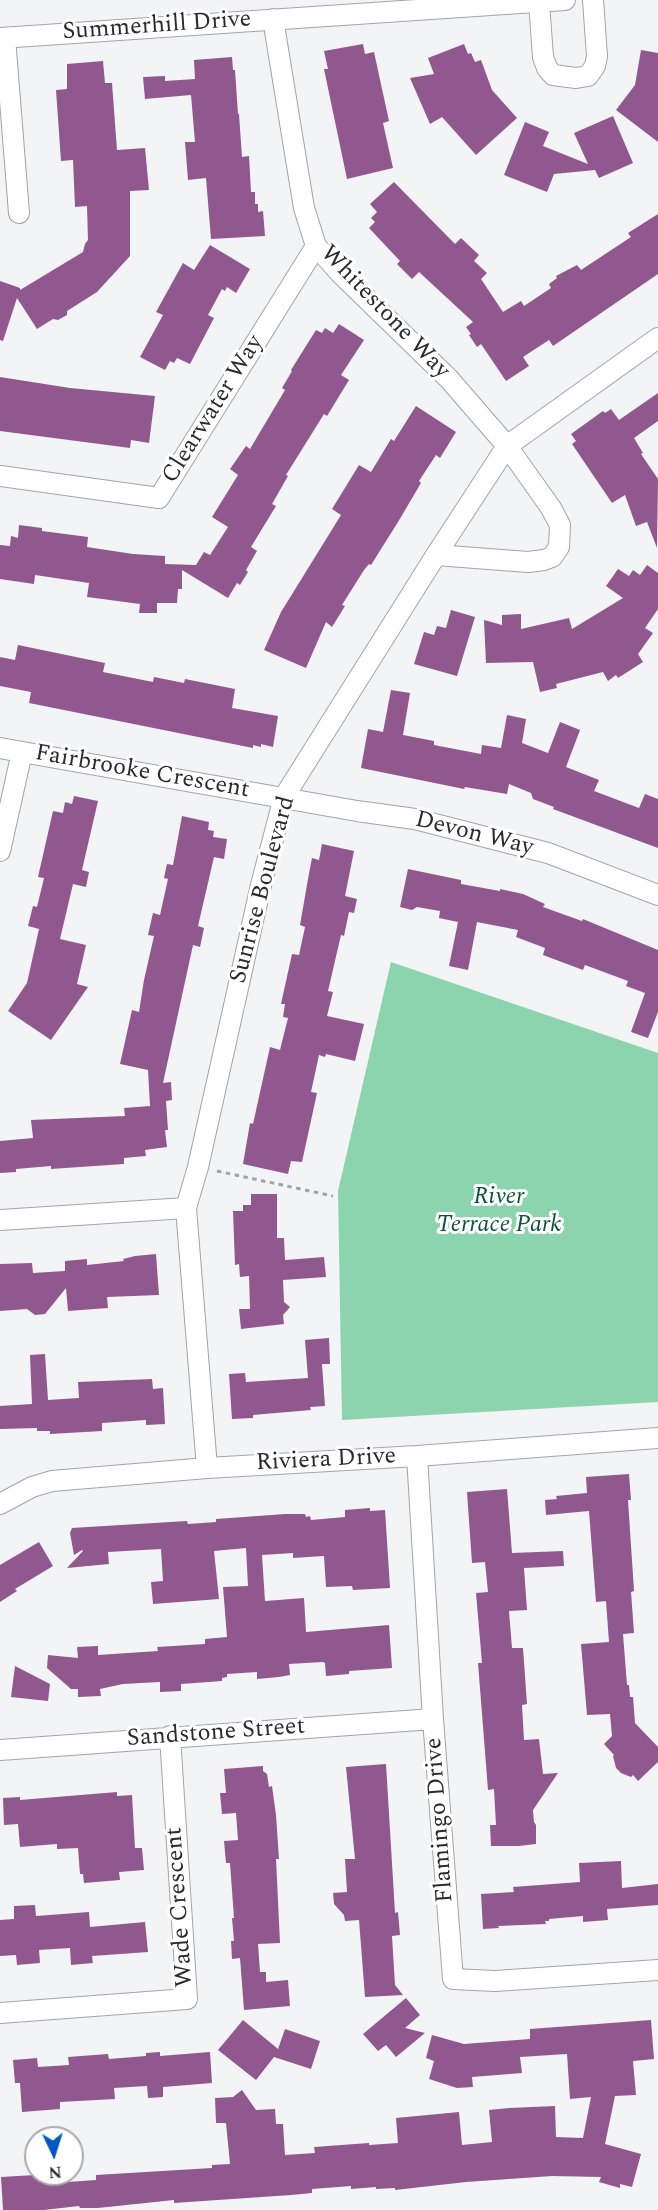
<!DOCTYPE html>
<style>
body{margin:0}
#map{position:relative;width:658px;height:2210px;overflow:hidden;background:#f3f4f5;font-family:Spectral,serif}
canvas{display:block}
.north{position:absolute;left:24px;top:2126px;width:60px;height:60px;box-sizing:border-box;background:#fff;border:2px solid #aaa;border-radius:50%;rotate:176deg;font-size:16px;font-weight:700;line-height:24px;text-align:center;color:#2b2b2b}
.north::after{content:'';display:block;margin:auto;width:21px;height:27px;background:#0059c2;clip-path:polygon(50% 0,100% 100%,50% 72%,0 100%)}
</style>
<div id="map">
<canvas width="658" height="2210"></canvas>
<div class="north">N</div>
</div>
<script>
const context = document.querySelector('canvas').getContext('2d');
context.lineJoin = 'round';
function fill(path, color) { context.fillStyle = color; context.fill(path, 'evenodd'); }
const poly = rows => new Path2D(rows.map(r => 'M' + r).join(''));
function strokePath(path, color, width, dash) { context.strokeStyle = color; context.lineWidth = width; context.lineCap = dash ? 'butt' : 'round'; context.setLineDash(dash || []); context.stroke(path); }
function label(font, color, halo, rows, align = 'center') {
  context.font = font + ' Spectral,serif'; context.lineWidth = 6; context.setLineDash([]); context.textBaseline = 'middle'; context.strokeStyle = halo; context.fillStyle = color; for (const [text, x, y, turn = 0] of rows) {
    context.save(); context.translate(x, y); context.rotate((+turn || 0) * Math.PI / 180); context.textAlign = isNaN(turn) ? turn : align; if (halo) context.strokeText(text, 0, 0); context.fillText(text, 0, 0); context.restore();
  }
}
fill(poly([
 [391,962,658,1053,658,1402,342,1420,338,1191]
]), '#8bd4ae');
fill(poly([
 [363,44,365,54,374,52,389,121,383,123,393,168,347,179,324,69,328,69,324,51],
 [464,44,468,54,471,53,475,62,481,60,492,90,517,118,476,155,442,117,430,124,410,78,434,74,428,58],
 [641,50,658,53,658,142,616,110,635,85],
 [232,57,233,70,235,70,238,114,239,114,242,157,249,156,251,192,255,192,255,204,258,204,258,212,263,211,265,236,211,239,206,178,188,180,185,142,195,142,191,95,145,99,143,77,165,76,165,81,195,79,194,60],
 [103,61,105,83,112,83,117,150,145,148,149,190,130,191,130,256,97,292,67,311,67,315,58,320,53,319,37,329,17,298,3,341,0,340,0,281,20,288,20,290,83,252,85,244,88,240,87,206,75,207,73,160,61,161,56,90,67,89,67,64],
 [613,116,633,163,599,178,595,170,554,174,547,192,504,175,525,122,549,132,543,146,588,164,574,133],
 [394,182,455,244,461,238,479,255,474,261,487,273,481,279,503,312,521,301,524,306,551,288,549,284,557,278,556,276,577,265,581,270,631,237,628,233,658,214,658,274,553,346,549,340,523,357,529,366,506,381,481,344,477,347,469,335,471,334,466,327,473,322,419,272,412,279,397,264,400,261,369,228,375,222,371,218,377,212,370,204],
 [210,245,250,269,236,293,227,287,225,291,222,289,208,315,214,318,190,364,177,358,174,363,170,361,165,370,140,357,163,315,156,312,183,263,194,270],
 [339,324,364,340,341,375,349,380,327,416,324,414,286,475,288,476,272,504,276,506,251,547,257,551,246,570,248,572,240,585,237,583,228,598,182,570,182,589,178,589,177,603,157,603,157,613,139,613,140,604,87,597,89,583,35,575,34,584,0,579,0,545,10,546,11,536,18,538,19,525,42,528,42,531,88,537,87,547,133,554,165,556,165,564,196,565,204,552,210,555,228,527,212,517,238,475,230,469,246,446,250,449,285,390,282,388,292,371,291,370,316,330,322,333,325,328,333,333],
 [0,377,70,388,155,396,149,443,131,440,130,448,0,431],
 [658,393,658,421,634,438,643,453,641,454,658,479,657,548,647,522,636,526,625,495,612,503,572,444,576,441,571,434,603,411,605,413,611,409,619,420],
 [416,406,456,432,440,458,436,455,419,481,421,483,398,522,371,565,369,564,364,570,342,605,345,606,332,627,326,622,306,668,264,650,281,612,341,515,332,509,359,465,371,472,391,439,394,441],
 [647,565,658,573,658,609,645,628,653,633,638,654,643,662,618,678,616,675,608,681,603,672,556,684,557,688,540,692,533,662,486,663,484,620,502,625,502,615,521,614,521,629,569,618,572,629,623,598,606,586,618,569,629,576,633,570,640,575],
 [451,610,475,617,457,676,414,664,424,632,434,635,437,626,446,628],
 [18,645,105,663,103,672,153,682,154,677,184,683,185,679,235,689,232,708,278,716,273,747,261,744,261,747,253,745,253,748,29,703,31,692,0,686,0,657,15,660],
 [391,690,410,693,403,735,434,741,434,745,481,754,482,745,501,748,507,715,526,719,522,743,548,753,560,722,580,730,566,767,599,780,594,791,639,808,645,794,658,799,658,848,553,809,554,807,533,799,531,793,509,784,507,794,465,787,464,789,361,768,368,729,383,732],
 [74,796,98,801,82,870,89,872,86,887,73,884,60,939,86,945,77,984,88,987,51,1040,8,1011,27,983,39,929,28,926,33,906,37,907,44,878,38,877,53,811,63,813,65,802,72,804],
 [182,816,209,822,208,830,214,831,213,837,227,839,224,859,214,857,198,926,204,928,200,947,193,945,163,1083,171,1082,172,1100,166,1101,168,1130,165,1130,167,1147,145,1150,146,1156,124,1158,124,1164,51,1169,51,1166,16,1169,16,1172,0,1173,0,1141,33,1138,31,1120,125,1116,124,1108,150,1106,148,1070,120,1064,132,1010,139,1012,144,980,154,936,148,935,153,913,160,915,168,879,164,878,167,864,173,865],
 [322,844,354,851,345,896,357,899,354,913,349,912,344,936,341,935,328,991,333,992,327,1016,364,1024,355,1061,326,1054,325,1057,319,1055,311,1092,317,1093,302,1162,291,1161,288,1174,243,1164,250,1123,253,1124,270,1047,280,1050,288,1018,283,1017,285,1004,281,1004,292,954,299,955,305,927,300,925,308,879,312,858,319,860],
 [408,869,461,880,461,884,500,891,500,889,523,894,545,904,543,907,582,921,583,919,658,950,658,1012,648,1038,631,1032,645,993,626,986,628,981,585,965,583,970,543,955,545,948,516,937,518,930,477,922,468,970,449,966,458,922,439,918,440,911,417,907,412,910,400,907],
 [251,1194,277,1194,277,1238,284,1238,285,1260,324,1257,326,1277,283,1280,284,1302,290,1307,283,1315,284,1324,241,1329,239,1309,250,1309,249,1276,240,1277,239,1264,235,1265,233,1211,243,1211,243,1205,251,1205],
 [156,1254,159,1295,107,1297,108,1308,68,1311,66,1288,45,1314,35,1315,27,1309,0,1311,0,1264,32,1263,33,1273,65,1271,65,1261,87,1259,87,1265,124,1261,123,1259,135,1256],
 [329,1338,330,1364,322,1364,325,1406,310,1407,311,1410,253,1415,253,1418,232,1419,229,1374,245,1373,246,1382,308,1378,305,1340],
 [45,1354,48,1400,79,1398,78,1382,152,1379,153,1389,163,1388,165,1424,146,1425,146,1420,102,1423,102,1431,50,1434,50,1431,37,1431,37,1428,0,1429,0,1406,32,1404,30,1355],
 [629,1474,631,1500,628,1500,634,1591,631,1592,634,1633,623,1634,627,1685,629,1685,630,1697,633,1697,635,1723,658,1747,658,1762,638,1781,633,1775,631,1777,621,1773,616,1768,613,1756,614,1755,604,1744,612,1736,610,1714,587,1715,581,1644,609,1642,606,1601,596,1602,589,1511,546,1515,545,1500,557,1499,556,1496,587,1493,586,1477],
 [507,1489,512,1553,563,1551,564,1566,524,1568,527,1610,509,1611,512,1648,523,1648,527,1704,522,1705,524,1740,539,1739,543,1774,558,1773,533,1810,534,1822,536,1825,536,1844,519,1846,491,1846,490,1825,496,1825,494,1789,488,1790,478,1663,482,1663,476,1593,488,1592,485,1562,472,1563,467,1492],
 [370,1508,370,1511,385,1510,390,1588,353,1590,352,1586,326,1587,324,1556,293,1558,293,1553,262,1555,265,1601,304,1598,306,1632,389,1625,392,1668,349,1671,349,1674,326,1676,325,1663,323,1662,289,1664,290,1675,279,1677,257,1679,257,1672,227,1674,227,1677,222,1678,222,1681,181,1684,181,1691,160,1692,160,1682,123,1684,100,1689,101,1696,78,1697,78,1689,71,1689,47,1668,48,1655,78,1658,77,1647,98,1646,98,1655,158,1651,157,1647,205,1644,205,1639,227,1637,223,1587,248,1586,246,1548,214,1551,219,1599,153,1604,151,1582,163,1581,161,1549,108,1552,109,1564,67,1568,83,1551,82,1550,74,1555,70,1533,72,1528,187,1521,188,1524,216,1522,216,1519,285,1514,305,1514,306,1517,310,1516,311,1520,345,1517,345,1510],
 [39,1542,53,1566,15,1589,17,1591,0,1602,0,1565],
 [15,1666,50,1684,48,1701,11,1697],
 [386,1764,395,1913,398,1912,400,1935,392,1936,395,1985,403,1995,365,1997,359,1920,345,1921,344,1915,334,1904,333,1893,347,1892,345,1859,355,1859,346,1767],
 [263,1766,263,1771,267,1774,269,1787,272,1786,276,1815,279,1859,276,1859,280,1943,258,1944,260,1972,266,1972,266,1982,288,1980,290,2006,244,2010,240,1958,232,1959,231,1941,234,1941,232,1918,234,1918,230,1863,226,1863,224,1841,238,1840,236,1813,222,1814,220,1793,226,1793,224,1769],
 [117,1792,117,1796,132,1795,135,1848,142,1848,144,1870,119,1872,120,1880,84,1883,83,1874,80,1874,78,1848,57,1849,57,1844,20,1847,18,1824,4,1825,3,1798,20,1797,20,1800],
 [621,1861,622,1888,658,1884,658,1905,607,1909,608,1920,583,1922,583,1916,549,1919,549,1921,545,1921,546,1924,498,1926,499,1928,483,1929,481,1894,514,1892,513,1887,580,1882,579,1863],
 [35,1905,36,1916,89,1912,90,1927,145,1922,148,1952,92,1956,93,1963,71,1965,70,1948,39,1950,40,1963,17,1965,16,1955,0,1956,0,1920,14,1919,14,1906],
 [406,1998,420,2015,405,2028,425,2033,396,2057,386,2045,378,2051,363,2034],
 [243,2020,278,2049,285,2029,320,2041,311,2069,274,2057,256,2080,218,2050],
 [651,2020,654,2059,633,2061,636,2095,615,2096,605,2144,641,2154,632,2187,620,2184,620,2188,599,2182,601,2177,552,2176,466,2182,395,2190,395,2188,376,2189,376,2187,351,2189,351,2186,312,2189,312,2193,291,2195,174,2203,174,2200,98,2208,80,2208,79,2206,44,2210,3,2210,1,2177,52,2174,53,2183,96,2180,96,2175,212,2168,212,2165,230,2164,226,2123,216,2123,215,2098,233,2097,242,2090,256,2110,275,2109,276,2124,283,2124,285,2155,315,2153,314,2147,369,2143,369,2145,398,2143,396,2118,459,2112,462,2145,492,2142,489,2110,509,2108,555,2106,556,2137,583,2138,591,2097,570,2099,567,2054,520,2057,522,2073,472,2077,473,2087,457,2088,429,2079,434,2061,426,2058,432,2035,464,2044,530,2039,530,2029],
 [160,2052,160,2056,210,2052,212,2083,163,2087,163,2097,148,2098,147,2086,114,2088,115,2099,60,2102,60,2109,22,2112,20,2083,15,2083,13,2060,37,2058,38,2067,69,2065,68,2057,108,2054,109,2059,146,2056,146,2053]
]), '#915890');
const street = poly([
 [539,2,543,57,547,68,553,75,576,78,588,76,595,66,597,56,593,0],
 [273,19,304,208,316,246,340,273,449,379,507,446,551,508,560,525,559,547,552,557,544,560,528,562,436,555],
 [0,38,565,0],
 [5,38,19,213],
 [0,476,159,498,316,246],
 [0,748,357,811,415,819,548,853,658,895],
 [0,851,22,752],
 [0,1220,186,1208],
 [417,1456,433,1719,453,1979,495,1981,658,1970],
 [207,1468,186,1208,198,1167,261,885,284,797,436,555,507,446,658,338],
 [0,1504,32,1487,52,1481,207,1468,417,1456,658,1438],
 [0,1750,433,1719],
 [0,2013,187,1999,170,1736]
]);
strokePath(street, '#a3a4a5', 22);
strokePath(poly([
 [217,1171,333,1196]
]), '#a2a3a3', 3, [4.5, 4.5]);
strokePath(street, '#fff', 20);
label('24px', '#2b2b2b', '#fff', [
 ["Summerhill Drive",157,27,-4],
 ["Whitestone Way",384,313,46],
 ["Clearwater Way",214,410,-58],
 ["Fairbrooke Crescent",142,773,10],
 ["Devon Way",474,835,14],
 ["Sunrise Boulevard",264,890,-75],
 ["Riviera Drive",326,1461,-3],
 ["Sandstone Street",216,1734,-4],
 ["Flamingo Drive",441,1820,-94],
 ["Wade Crescent",181,1907,-94]
]);
label('italic 24px', '#0c5337', '#fff', [
 ["River",499,1198],
 ["Terrace Park",499,1226]
]);
</script>
